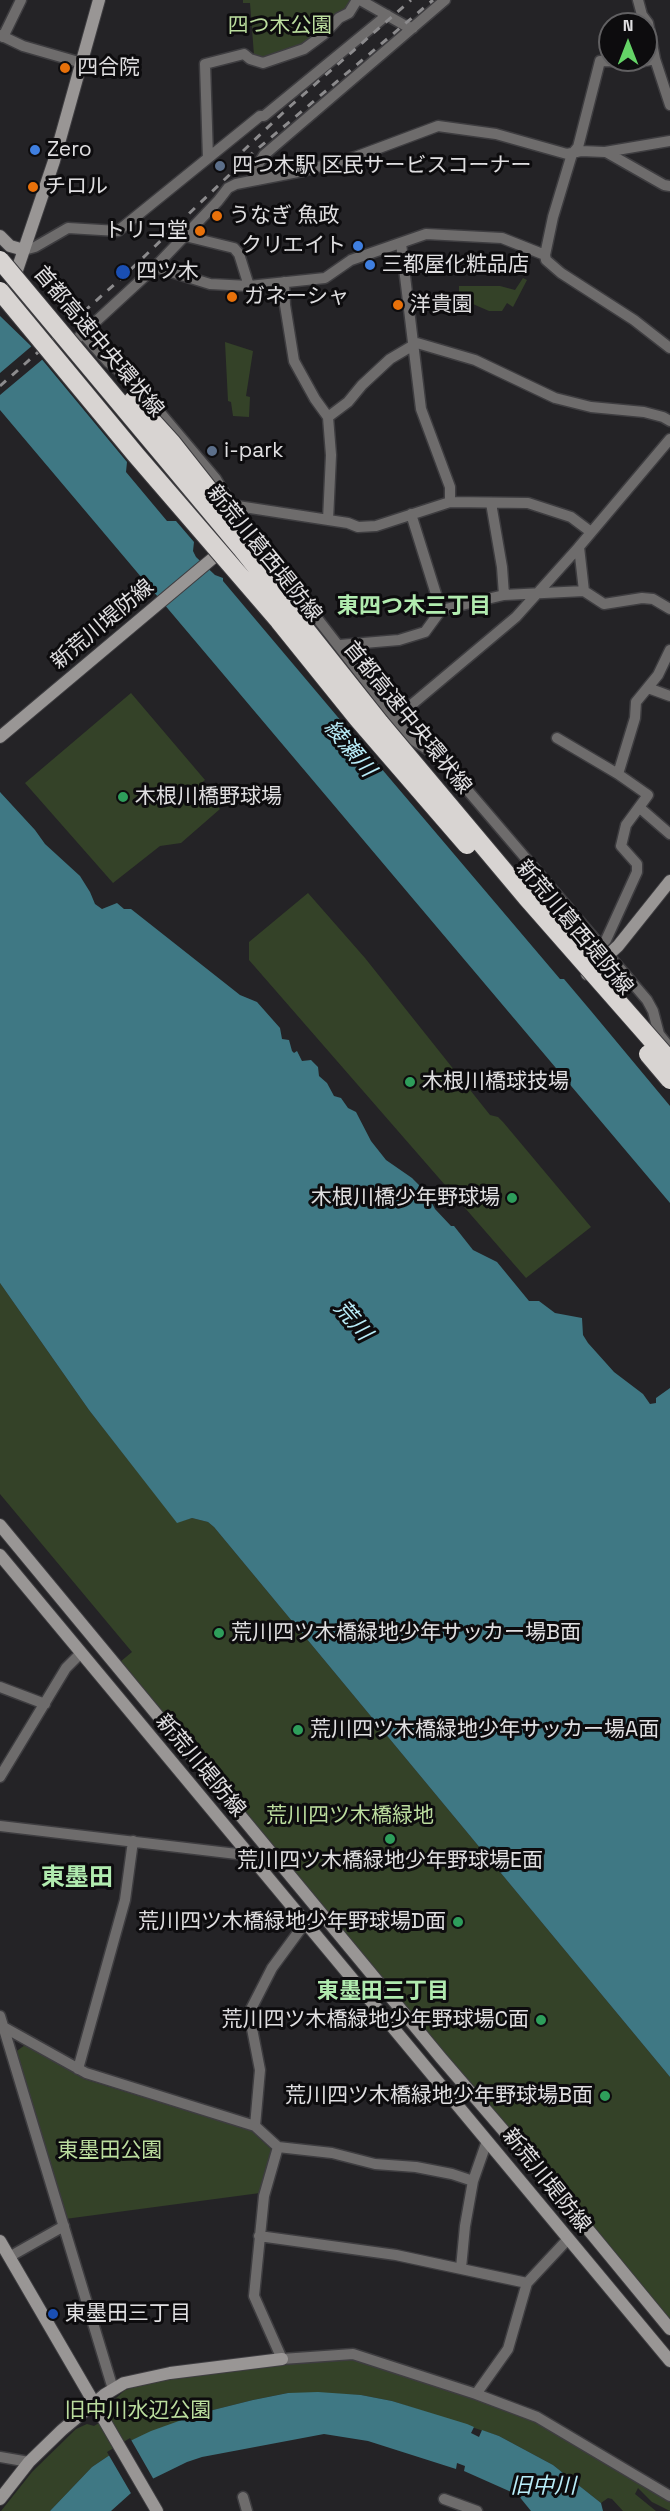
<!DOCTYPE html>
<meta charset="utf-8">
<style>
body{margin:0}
#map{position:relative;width:670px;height:2511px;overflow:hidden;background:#242326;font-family:"Space Grotesk",sans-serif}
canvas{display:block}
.north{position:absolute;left:598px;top:12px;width:60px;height:60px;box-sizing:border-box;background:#0d0c0e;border:2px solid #616062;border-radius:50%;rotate:0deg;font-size:16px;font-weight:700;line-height:24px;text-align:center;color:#e0dfe1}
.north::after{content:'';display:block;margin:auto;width:21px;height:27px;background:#65d467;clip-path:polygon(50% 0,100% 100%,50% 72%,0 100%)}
</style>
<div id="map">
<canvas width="670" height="2511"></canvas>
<div class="north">N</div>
</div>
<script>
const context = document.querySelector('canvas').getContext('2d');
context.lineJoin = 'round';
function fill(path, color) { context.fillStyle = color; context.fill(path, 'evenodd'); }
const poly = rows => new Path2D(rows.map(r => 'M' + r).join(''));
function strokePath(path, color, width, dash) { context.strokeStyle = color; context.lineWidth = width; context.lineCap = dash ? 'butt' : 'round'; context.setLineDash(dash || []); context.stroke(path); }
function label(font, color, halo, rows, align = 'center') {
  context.font = font + ' "Space Grotesk","Noto Sans JP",sans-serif'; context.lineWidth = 6; context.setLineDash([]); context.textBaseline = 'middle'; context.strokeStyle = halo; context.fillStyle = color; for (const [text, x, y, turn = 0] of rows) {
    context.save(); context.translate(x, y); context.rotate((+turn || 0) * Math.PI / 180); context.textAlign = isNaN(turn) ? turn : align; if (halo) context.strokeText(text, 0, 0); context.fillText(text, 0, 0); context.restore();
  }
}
fill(poly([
 [243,0,354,0,347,11,334,17,303,45,262,60,254,55,250,3,243,3],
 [523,278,527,280,513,307,507,303,502,311,489,311,459,298,459,286,500,286,515,290],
 [225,342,253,351,246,396,250,397,249,417,233,416,231,402,228,401],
 [131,693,205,780,199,785,220,809,181,843,160,846,113,883,25,783],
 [308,893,365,958,490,1115,498,1117,503,1122,591,1227,526,1278,249,960,249,942],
 [0,1283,89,1410,177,1522,192,1518,208,1522,214,1527,670,2077,670,2322,470,2085,120,1662,132,1652,0,1494],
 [25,2045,84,2079,252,2131,271,2149,272,2152,260,2193,65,2219,14,2053],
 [312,2359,356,2359,437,2385,531,2420,670,2501,670,2511,652,2502,638,2488,635,2494,656,2511,623,2511,612,2499,608,2498,601,2503,553,2465,499,2436,392,2401,361,2395,288,2393,253,2400,201,2413,132,2440,92,2467,50,2511,1,2511,32,2472,76,2429,87,2424,94,2426,112,2415,112,2405,115,2399,125,2390,155,2381]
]), '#344228');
fill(poly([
 [0,316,30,345,127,462,126,472,167,521,176,521,194,542,193,551,196,557,215,575,223,578,223,581,358,741,560,979,564,979,591,1011,670,1106,670,1203,0,410],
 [0,792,35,830,45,844,80,876,90,892,95,904,102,909,117,903,124,909,131,909,240,995,257,1002,280,1028,282,1039,289,1040,292,1051,294,1053,297,1051,302,1061,311,1060,318,1067,319,1076,327,1083,334,1096,341,1098,348,1108,356,1112,371,1141,386,1160,412,1178,427,1193,435,1209,451,1226,454,1226,473,1250,497,1262,529,1301,539,1301,555,1313,582,1318,583,1335,588,1343,614,1372,643,1394,650,1404,656,1403,656,1398,670,1388,670,2077,214,1527,208,1522,192,1518,177,1523,89,1410,0,1283],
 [318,2392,361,2395,392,2401,467,2424,474,2427,471,2433,479,2437,482,2430,499,2436,553,2465,601,2503,603,2511,531,2511,518,2495,464,2471,465,2466,457,2463,456,2469,368,2441,324,2434,202,2457,187,2462,140,2485,111,2511,50,2511,92,2467,132,2440,151,2431,201,2413,253,2400,288,2393]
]), '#3f7884');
fill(poly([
 [33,345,43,359,0,395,0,373],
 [130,2438,154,2480,132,2495,107,2452]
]), '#242326');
const street = poly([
 [360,0,406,26,413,28],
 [638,0,642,15,648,23,655,59,670,105],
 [0,35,23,46,82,63],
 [3,37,21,0],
 [606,152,664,185,670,186],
 [208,158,205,64,244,54,250,59,263,63,304,49,323,35,339,18,349,13,357,0],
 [258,180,258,165,264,155,445,0],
 [185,236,234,248,239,254,249,286],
 [401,243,421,409,450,487,450,502],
 [24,250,35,247,68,228,118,231,260,116,264,116,387,15],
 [545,255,553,217,572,154,578,147,600,61,640,62,655,59],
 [155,267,210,284,249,286,325,278,351,260,426,234,502,238,545,255,546,260,561,273,634,320,670,348],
 [284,282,285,305,294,361,315,399,328,417,331,455,328,520],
 [83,334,108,362,136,384,216,479,238,516,409,737,440,758,647,1000,653,1011,659,1034,670,1048],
 [79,337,155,267,218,201,228,188,236,184,303,171,355,157,438,126,496,134,567,154,581,151,605,152,670,141],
 [328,417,348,402,362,385,390,359,417,343,475,360,555,398,591,407,644,412,663,417,670,421],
 [491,503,502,567,504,595],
 [231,505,348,523,358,527,376,526,450,502,528,503,571,517,591,532],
 [411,514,441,610],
 [584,591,604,604,642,598,653,599,670,609],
 [340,645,399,640,425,632,441,610,504,595,584,591,579,547],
 [648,688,670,696],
 [391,722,516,617,578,548,670,439],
 [557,738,618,774,648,795,626,825,621,846,637,864,637,872,606,940,601,945],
 [618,774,635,718,636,702,658,675,670,650],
 [640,808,670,834],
 [0,1687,45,1704],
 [0,1777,66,1668,81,1653],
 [0,1826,237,1854,247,1853],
 [0,2016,113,2389],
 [0,2025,86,2073,255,2126,278,2147,264,2196,254,2296,282,2359,353,2354,476,2394,537,2417,670,2496],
 [78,2069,125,1900,133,1841],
 [255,2126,260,2070,249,2013,272,1968,305,1923],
 [278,2147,332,2153,375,2164,416,2167,452,2174,473,2181],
 [259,2236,396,2255,527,2283,568,2239],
 [9,2257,64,2226],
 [461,2268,465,2226,473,2181,487,2141],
 [476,2394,508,2349,527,2283],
 [0,2457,29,2462],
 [243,2497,247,2511],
 [444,2499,477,2511]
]);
const secondary = poly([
 [0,236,10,246,24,250],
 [13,282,54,161,99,0],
 [0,737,225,548],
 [587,974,618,946,670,881],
 [0,1525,441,2058,577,2216,670,2329],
 [0,1555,670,2361],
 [0,2241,157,2511],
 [0,2499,29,2462,62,2430,104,2395,124,2383,170,2373,282,2359]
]);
strokePath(street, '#3e3d40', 13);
strokePath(secondary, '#3e3d40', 14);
strokePath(street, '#6e6c6c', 10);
strokePath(secondary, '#999695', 12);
strokePath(poly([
 [243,151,287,109,411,0],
 [0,386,125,275,248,157,433,0]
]), '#8c8b8d', 3, [8, 8]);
const highwayBridge = poly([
 [0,260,241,548,380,723,526,897,670,1061],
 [0,291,136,455,279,621,358,719,467,845],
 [133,400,172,443,221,505],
 [648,1054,670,1080]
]);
strokePath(highwayBridge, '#3e3d40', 20, []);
strokePath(highwayBridge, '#d8d4d2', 18);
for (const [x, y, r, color] of [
 [65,68,6,"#e8710a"],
 [35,150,6,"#3f7fe0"],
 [220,166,6,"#5c6f8a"],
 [33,187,6,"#e8710a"],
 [217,216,6,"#e8710a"],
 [200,231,6,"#e8710a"],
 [358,246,6,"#3f7fe0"],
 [370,265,6,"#3f7fe0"],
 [123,272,8,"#1a4fb4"],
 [232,297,6,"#e8710a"],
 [398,305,6,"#e8710a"],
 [212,451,6,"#5c6f8a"],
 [123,797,6,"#2e9e5b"],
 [410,1082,6,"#2e9e5b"],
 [512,1198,6,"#2e9e5b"],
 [219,1633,6,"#2e9e5b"],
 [298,1730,6,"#2e9e5b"],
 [390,1839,6,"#2e9e5b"],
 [458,1922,6,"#2e9e5b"],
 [541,2020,6,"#2e9e5b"],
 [605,2096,6,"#2e9e5b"],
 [53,2314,6,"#1a4fb4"]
]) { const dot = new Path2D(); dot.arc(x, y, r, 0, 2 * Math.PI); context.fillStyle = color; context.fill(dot); strokePath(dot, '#0d0c0e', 2); }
label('21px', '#bbdd9e', '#0d0c0e', [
 ["四つ木公園",280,26],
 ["荒川四ツ木橋緑地",350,1816],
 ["東墨田公園",110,2151],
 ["旧中川水辺公園",138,2411]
]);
label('21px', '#e0dfe1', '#0d0c0e', [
 ["四合院",77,68],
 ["Zero",47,150],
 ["四つ木駅 区民サービスコーナー",232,166],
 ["チロル",45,187],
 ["うなぎ 魚政",229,216],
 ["トリコ堂",188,231,"right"],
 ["クリエイト",346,246,"right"],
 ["三都屋化粧品店",382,265],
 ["四ツ木",136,272],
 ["ガネーシャ",244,297],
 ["洋貴園",410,305],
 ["i-park",224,451],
 ["木根川橋野球場",135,797],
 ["木根川橋球技場",422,1082],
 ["木根川橋少年野球場",500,1198,"right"],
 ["荒川四ツ木橋緑地少年サッカー場B面",231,1633],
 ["荒川四ツ木橋緑地少年サッカー場A面",310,1730],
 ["荒川四ツ木橋緑地少年野球場E面",390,1861,"center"],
 ["荒川四ツ木橋緑地少年野球場D面",446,1922,"right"],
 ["荒川四ツ木橋緑地少年野球場C面",529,2020,"right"],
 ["荒川四ツ木橋緑地少年野球場B面",593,2096,"right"],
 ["東墨田三丁目",65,2314]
], 'left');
label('21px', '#e0dfe1', '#0d0c0e', [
 ["首都高速中央環状線",98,342,50],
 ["新荒川葛西堤防線",264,554,51],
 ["新荒川堤防線",103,625,-40],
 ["首都高速中央環状線",407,718,51],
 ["新荒川葛西堤防線",574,928,50],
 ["新荒川堤防線",200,1766,50],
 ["新荒川堤防線",546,2181,51]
]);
label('bold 22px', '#b1ebaf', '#0d0c0e', [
 ["東四つ木三丁目",414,607],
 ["東墨田三丁目",383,1992]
]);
label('italic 22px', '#b9edf9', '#0d0c0e', [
 ["綾瀬川",349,749,50],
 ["荒川",352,1321,49],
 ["旧中川",543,2487]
]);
label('bold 24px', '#b1ebaf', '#0d0c0e', [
 ["東墨田",77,1878]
]);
</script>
